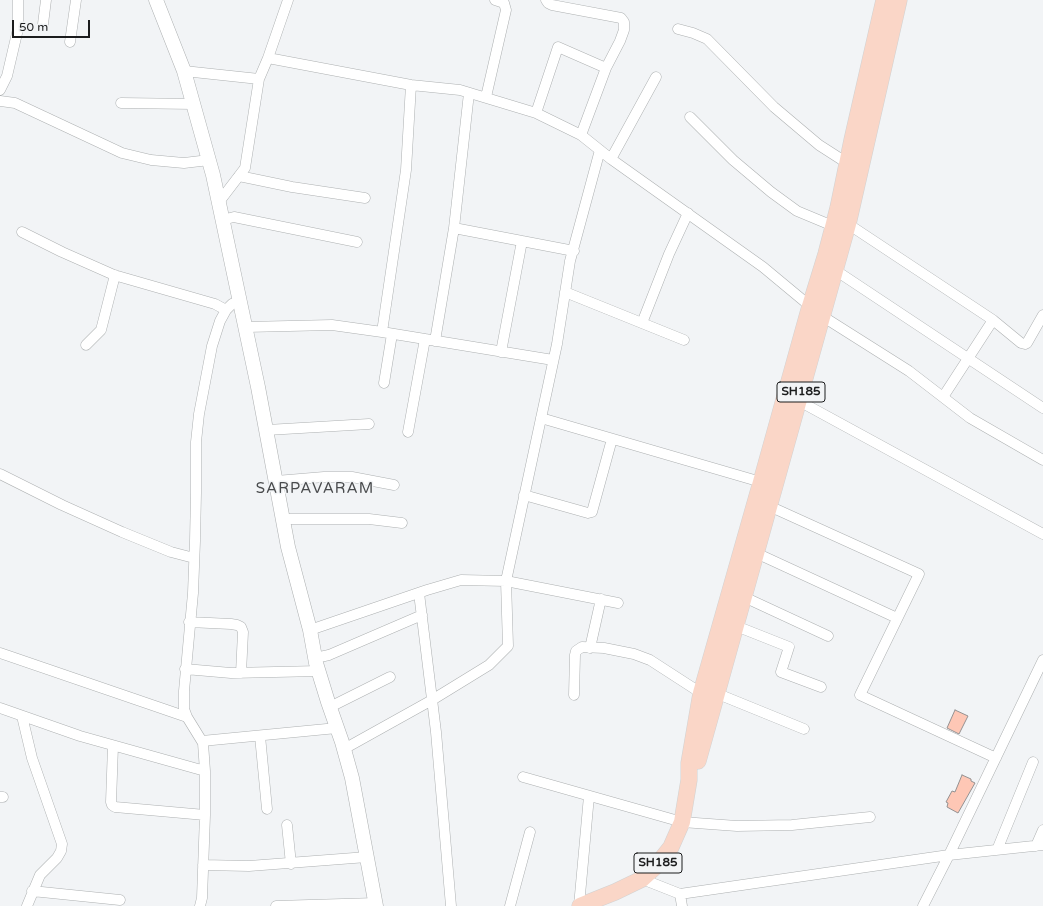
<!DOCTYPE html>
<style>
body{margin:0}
#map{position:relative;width:1043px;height:906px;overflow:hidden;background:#f2f4f6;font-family:"Varela Round",sans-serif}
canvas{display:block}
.scale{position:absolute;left:12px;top:20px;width:78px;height:18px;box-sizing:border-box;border:2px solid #1b1c1d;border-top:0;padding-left:5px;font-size:12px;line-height:14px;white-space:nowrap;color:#1b1c1d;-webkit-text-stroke:3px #f2f4f6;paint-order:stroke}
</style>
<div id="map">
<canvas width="1043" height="906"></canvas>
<div class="scale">50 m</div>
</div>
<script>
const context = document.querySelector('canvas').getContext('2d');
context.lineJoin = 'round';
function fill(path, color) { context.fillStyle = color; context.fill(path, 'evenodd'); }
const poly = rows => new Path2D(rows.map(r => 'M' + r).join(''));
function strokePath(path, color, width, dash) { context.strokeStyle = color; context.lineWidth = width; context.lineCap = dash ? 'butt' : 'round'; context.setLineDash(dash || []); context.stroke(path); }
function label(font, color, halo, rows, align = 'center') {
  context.font = font + ' "Varela Round",sans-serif'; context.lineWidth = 3; context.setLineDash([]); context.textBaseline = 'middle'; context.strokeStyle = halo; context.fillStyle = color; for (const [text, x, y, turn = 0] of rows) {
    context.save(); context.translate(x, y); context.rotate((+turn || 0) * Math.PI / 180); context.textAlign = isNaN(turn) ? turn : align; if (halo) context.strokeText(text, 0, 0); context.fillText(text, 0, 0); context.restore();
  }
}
const building = poly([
 [955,710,968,716,959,734,947,728,955,710],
 [962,775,971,779,971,781,975,783,958,813,947,807,948,803,946,802,952,791,955,792,962,775]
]);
fill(building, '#fec7b5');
strokePath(building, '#949191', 1);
const street = poly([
 [546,0,548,3,552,5,621,18,624,22,624,30,620,41,606,68],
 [43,24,46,0],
 [678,29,693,33,707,39,774,107,819,145,847,163],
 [70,42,76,0],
 [268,58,288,0],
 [184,71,259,79,268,58,411,85,460,90,536,113,581,135,611,159,763,267,822,316,909,371,970,418,1043,460],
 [411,85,406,170,382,332,553,360],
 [0,90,7,76,18,29,18,0],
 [469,93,454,228,574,251],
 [486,97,506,10,504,3,495,0],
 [0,101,15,103,122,153,151,160,184,163,209,160],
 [121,103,194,104],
 [536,113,558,47,606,68,581,135],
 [690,117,733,160,771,192,797,211,833,226],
 [611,159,656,77],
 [239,176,292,187,365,198],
 [219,202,245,168,259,79],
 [222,220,234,217,357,242],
 [848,224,993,320,943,397],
 [22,232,62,252,114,275,215,304,226,310],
 [835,270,1043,408],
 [565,292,684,340],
 [993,320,1021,343,1025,344,1027,343,1043,315],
 [642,323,669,254,688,213],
 [246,327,332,325,382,332],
 [435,341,454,228],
 [86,345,101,330,115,275],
 [501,352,522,241],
 [384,383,392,334],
 [799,401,1043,534],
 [541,418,761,482],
 [267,430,369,424],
 [408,432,425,339],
 [0,474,62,505,122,532,171,552,194,558],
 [276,481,324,477,352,477,394,485],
 [524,495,588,513,592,512,612,439],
 [769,506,919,574,860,695,996,758],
 [284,519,369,519,402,523],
 [756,553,897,618],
 [419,593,436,732,451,906],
 [744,597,828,636],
 [189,622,231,624,237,625,241,627,243,632,241,673],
 [736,626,789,647,781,672,821,687],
 [310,630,427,590,461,580,506,581,618,603],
 [590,648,601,599],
 [0,653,187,717],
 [315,658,329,655,422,615],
 [185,669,231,673,319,671],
 [718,694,804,729],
 [574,695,575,655,576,651,582,647,604,648,634,654,650,660,701,693],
 [330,707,390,677],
 [0,708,80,736,205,771],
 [22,716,32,758,62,844,61,851,57,858,40,875,27,906],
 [260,736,267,809],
 [202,741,337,728],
 [113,746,111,802,112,805,115,807,205,815],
 [344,749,432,700,489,665,508,646,506,581,557,344,570,261,600,150],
 [523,777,682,822,737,826,792,825,870,817],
 [0,797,3,797],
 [287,825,291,864],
 [1036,846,1043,830],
 [997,850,1033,762],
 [203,865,249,866,367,857],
 [642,879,680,894,949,855,1043,660],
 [32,891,120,900],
 [680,894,682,906],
 [200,906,202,898,205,815,205,771,203,743,187,717,184,709,184,691,193,593,195,541,196,493,196,442,199,414,212,346,220,321,226,310,232,304,240,300],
 [276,906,376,903],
 [510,906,530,832],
 [579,906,589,796],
 [923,906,949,855,1043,845]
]);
const secondary = poly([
 [156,0,184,71,213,175,258,387,288,547,310,630,316,663,328,702,342,742,352,778,376,906]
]);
const primary = poly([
 [698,761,848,224,899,0],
 [580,906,615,892,642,879,655,867,671,847,682,822,689,780,689,763,701,693,761,482,810,306,826,254,838,208,852,140,884,0]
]);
strokePath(street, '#adb0b1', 11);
strokePath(secondary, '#adb0b1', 15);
strokePath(primary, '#d1d2d2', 17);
strokePath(street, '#fff', 10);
strokePath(secondary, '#fff', 14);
strokePath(primary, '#fad6c7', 16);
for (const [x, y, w] of [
 [801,392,48],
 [658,863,48]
]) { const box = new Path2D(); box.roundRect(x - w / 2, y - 10, w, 20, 3); context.fillStyle = '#f2f4f6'; context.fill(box); strokePath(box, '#1b1c1d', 1); }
label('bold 12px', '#1b1c1d', null, [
 ["SH185",801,392],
 ["SH185",658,863]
]);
context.letterSpacing = '1px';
label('15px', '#494b4d', '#f2f4f6', [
 ["SARPAVARAM",315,489]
]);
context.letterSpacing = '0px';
</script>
